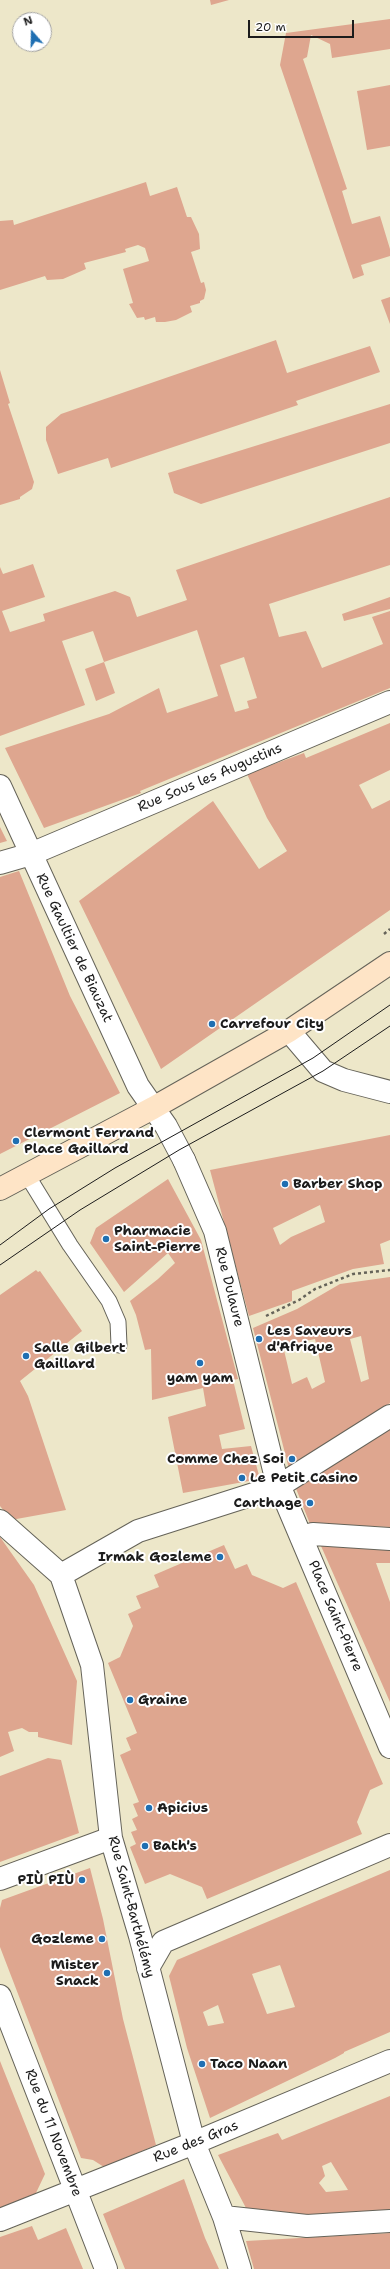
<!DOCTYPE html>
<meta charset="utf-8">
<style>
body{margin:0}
#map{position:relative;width:390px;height:2269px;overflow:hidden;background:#ede7c9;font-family:"Shantell Sans",sans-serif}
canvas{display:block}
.north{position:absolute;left:12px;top:12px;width:40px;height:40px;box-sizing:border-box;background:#fff;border:1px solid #a4a4a4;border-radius:50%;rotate:340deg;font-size:11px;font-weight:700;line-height:16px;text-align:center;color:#1c1c1c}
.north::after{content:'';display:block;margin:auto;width:14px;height:18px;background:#1f6fb2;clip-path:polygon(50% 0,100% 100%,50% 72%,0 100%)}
.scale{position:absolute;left:248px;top:20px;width:106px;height:18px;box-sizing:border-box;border:2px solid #1c1c1c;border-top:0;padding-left:5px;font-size:12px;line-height:14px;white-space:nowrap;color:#1c1c1c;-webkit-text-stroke:3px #fff;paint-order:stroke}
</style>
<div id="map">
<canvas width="390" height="2269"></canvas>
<div class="north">N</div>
<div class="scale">20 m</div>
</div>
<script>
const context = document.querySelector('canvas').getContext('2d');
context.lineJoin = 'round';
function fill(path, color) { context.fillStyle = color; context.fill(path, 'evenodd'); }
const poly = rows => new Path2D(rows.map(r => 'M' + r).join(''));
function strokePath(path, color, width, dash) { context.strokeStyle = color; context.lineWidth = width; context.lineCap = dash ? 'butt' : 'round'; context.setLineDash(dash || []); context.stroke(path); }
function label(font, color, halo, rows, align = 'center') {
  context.font = font + ' "Shantell Sans",sans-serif'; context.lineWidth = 4; context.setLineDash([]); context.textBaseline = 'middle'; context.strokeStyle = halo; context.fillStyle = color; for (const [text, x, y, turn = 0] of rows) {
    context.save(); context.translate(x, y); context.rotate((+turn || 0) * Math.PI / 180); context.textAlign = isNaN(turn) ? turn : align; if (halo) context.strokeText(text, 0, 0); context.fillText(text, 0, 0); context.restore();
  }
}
fill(poly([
 [210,0,229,0,211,5],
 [390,19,390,49,332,58,330,44,311,35,307,57,303,59,347,189,342,191,352,224,380,216,390,249,390,256,361,265,364,275,353,279,280,65,286,33],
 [390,85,390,146,367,150,357,91],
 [146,182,150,196,177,187,187,217,191,217,199,234,200,249,191,252,201,283,204,282,206,290,204,299,200,301,200,303,190,306,192,312,176,320,165,322,156,322,155,317,145,320,144,317,137,318,129,304,133,303,123,269,149,261,145,248,138,245,125,249,126,252,84,263,86,269,63,279,47,280,45,276,0,290,0,221,13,220,14,225],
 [390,297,390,324,381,300],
 [276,340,287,373,370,346,380,372,296,401,298,405,111,468,108,458,58,474,46,440,46,427,61,414],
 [0,370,10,403,8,404,34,482,32,489,20,497,20,499,0,505],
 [390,404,390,443,201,504,174,493,168,473],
 [390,497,390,565,269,604,279,637,306,631,322,668,383,644,372,617,390,611,390,688,140,791,141,793,44,828,5,748,109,714,159,688,167,713,218,696,197,630,104,662,93,631,62,641,85,705,0,736,0,567,3,574,33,564,45,597,2,611,10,632,45,621,43,614,115,591,130,597,137,617,187,600,176,570],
 [244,657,257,698,247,701,249,708,235,712,220,665],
 [390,597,390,609,344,621,342,614],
 [104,662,115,693,96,701,85,669],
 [390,723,390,770,359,785,372,809,390,800,390,910,161,1069,79,901,213,801,259,869,287,851,267,818,247,774,304,753,306,758],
 [0,827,7,841,0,843],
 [19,871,70,996,120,1093,0,1154,0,877],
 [390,1135,390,1240,380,1244,384,1264,353,1269,292,1291,292,1301,249,1316,210,1170],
 [320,1205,325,1222,291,1237,280,1245,273,1228],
 [168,1179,201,1240,238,1379,233,1380,245,1429,219,1435,222,1449,251,1446,260,1479,183,1493,168,1417,206,1406,203,1388,152,1400,151,1349,145,1350,136,1315,130,1301,158,1279,175,1263,168,1253,124,1292,90,1243,96,1228],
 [36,1270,38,1272,40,1271,82,1331,20,1381,28,1396,66,1510,11,1520,0,1506,0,1295],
 [390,1277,390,1403,289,1469,253,1328,297,1309,340,1284],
 [361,1336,369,1379,361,1382,350,1339],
 [315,1339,325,1382,312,1389,307,1377,292,1384,283,1346],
 [390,1427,390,1527,310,1524,295,1486],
 [0,1537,34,1585,77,1681,72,1745,38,1737,38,1732,29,1732,22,1728,8,1732,14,1751,0,1757],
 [224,1545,235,1569,247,1564,252,1575,283,1588,296,1582,383,1784,370,1790,357,1822,362,1834,207,1899,202,1887,170,1874,145,1884,130,1847,136,1844,131,1832,137,1830,132,1819,138,1816,133,1804,139,1802,120,1755,131,1750,126,1738,137,1733,108,1663,120,1657,133,1626,128,1614,141,1608,136,1596,159,1587,154,1575],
 [369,1545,390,1548,390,1563,376,1563,390,1602,390,1702,321,1546],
 [48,1758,61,1760,79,1833,0,1862,0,1776],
 [90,1868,103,1919,123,2019,156,2145,104,2167,93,2160,81,2158,0,1947,0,1908,2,1900],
 [390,1870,390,2032,344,2052,344,2053,335,2058,210,2118,187,2048,169,1976,177,1960],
 [280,1965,295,2007,267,2014,252,1974],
 [218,2005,224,2023,208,2026,203,2012],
 [0,2061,45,2174,35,2195,0,2208],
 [390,2096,390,2215,306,2219,246,2208,218,2155,278,2133,282,2140],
 [331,2162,348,2190,326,2192,319,2183,325,2176,322,2166],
 [184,2179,205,2238,219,2269,125,2269,103,2214],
 [32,2226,38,2240,66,2228,83,2269,0,2269,0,2237],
 [390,2233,390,2269,254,2269,246,2241]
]), '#dea68f');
const service = poly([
 [27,1175,70,1245,109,1301,118,1322,119,1345]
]);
const pedestrian = poly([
 [184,1160,215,1231,276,1478,390,1747],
 [0,1521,61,1575],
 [301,1537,313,1534,390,1539],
 [61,1575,92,1665,111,1838,140,1936,194,2143,224,2217,240,2269],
 [61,1575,138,1531,279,1486,390,1416],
 [0,1879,111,1838],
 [148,1968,163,1942,390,1845],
 [0,1996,106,2269],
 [224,2217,307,2226,390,2221],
 [0,2220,194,2143,390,2061]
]);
const minor = poly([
 [0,786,138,1086,166,1126,184,1160],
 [0,863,31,854,390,702],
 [289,1031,323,1071,344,1080,390,1092]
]);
const secondary = poly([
 [0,1189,153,1108,289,1031,390,963]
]);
strokePath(service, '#656359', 17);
strokePath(pedestrian, '#656359', 24);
strokePath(minor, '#656359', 24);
strokePath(secondary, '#656359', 24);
strokePath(poly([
 [384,934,390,929],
 [266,1316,299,1300,315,1289,353,1274,390,1270]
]), '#656359', 2.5, [3, 3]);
strokePath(service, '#fff', 15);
strokePath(pedestrian, '#fff', 22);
strokePath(minor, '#fff', 22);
strokePath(secondary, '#fee4c6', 22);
strokePath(poly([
 [0,1245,49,1209,115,1168,313,1058,390,1005],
 [0,1265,80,1210,179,1150,323,1071,390,1026]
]), '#1c1c1c', 1);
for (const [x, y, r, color] of [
 [212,1024,4,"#1f6fb2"],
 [16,1141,4,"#1f6fb2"],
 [285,1184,4,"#1f6fb2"],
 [106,1239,4,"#1f6fb2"],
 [259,1339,4,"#1f6fb2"],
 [26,1356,4,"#1f6fb2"],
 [200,1363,4,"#1f6fb2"],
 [292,1459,4,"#1f6fb2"],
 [242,1478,4,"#1f6fb2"],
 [310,1503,4,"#1f6fb2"],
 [220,1557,4,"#1f6fb2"],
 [130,1700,4,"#1f6fb2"],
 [149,1808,4,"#1f6fb2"],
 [145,1846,4,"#1f6fb2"],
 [82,1880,4,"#1f6fb2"],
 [102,1939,4,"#1f6fb2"],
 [107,1973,4,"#1f6fb2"],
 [202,2064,4,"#1f6fb2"]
]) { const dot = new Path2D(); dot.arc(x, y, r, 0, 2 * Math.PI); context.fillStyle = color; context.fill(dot); strokePath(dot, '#fff', 1.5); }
label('14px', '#1c1c1c', '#fff', [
 ["Rue Sous les Augustins",210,778,-23],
 ["Rue Gaultier de Biauzat",74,948,65],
 ["Rue Dulaure",229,1287,76],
 ["Place Saint-Pierre",335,1616,67],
 ["Rue Saint-Barthélémy",131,1907,75],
 ["Rue du 11 Novembre",53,2133,69],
 ["Rue des Gras",196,2142,-22]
]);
label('bold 14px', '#1c1c1c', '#fff', [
 ["Carrefour City",220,1024],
 ["Clermont Ferrand",24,1133],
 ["Place Gaillard",24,1149],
 ["Barber Shop",293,1184],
 ["Pharmacie",114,1231],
 ["Saint-Pierre",114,1247],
 ["Les Saveurs",267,1331],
 ["d'Afrique",267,1347],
 ["Salle Gilbert",34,1348],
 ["Gaillard",34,1364],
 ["yam yam",200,1378,"center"],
 ["Comme Chez Soi",284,1459,"right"],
 ["Le Petit Casino",250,1478],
 ["Carthage",302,1503,"right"],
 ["Irmak Gozleme",212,1557,"right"],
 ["Graine",138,1700],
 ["Apicius",157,1808],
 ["Bath's",153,1846],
 ["PIÙ PIÙ",74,1880,"right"],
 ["Gozleme",94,1939,"right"],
 ["Mister",99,1965,"right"],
 ["Snack",99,1981,"right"],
 ["Taco Naan",210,2064]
], 'left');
</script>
